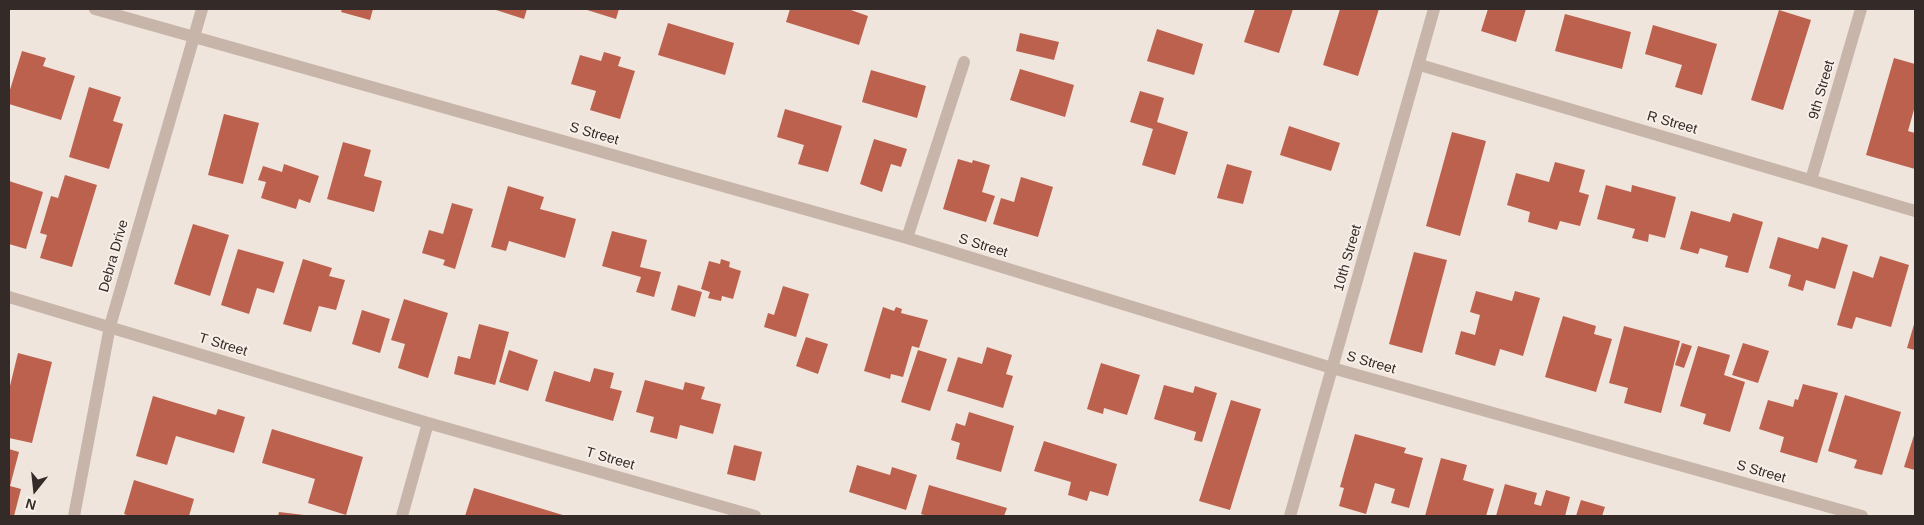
<!DOCTYPE html>
<style>
body{margin:0}
#map{position:relative;width:1924px;height:525px;overflow:hidden;background:#f0e5dc;font-family:Arial,sans-serif}
canvas{display:block}
.frame{position:absolute;inset:0;border:10px solid #342b28;pointer-events:none}
.north{position:absolute;left:10px;top:465px;width:50px;height:50px;-webkit-text-stroke:4px #f8efe8;paint-order:stroke;rotate:196deg;font-size:14px;font-weight:700;line-height:20px;text-align:center;color:#342b28}
.north::after{content:'';display:block;margin:auto;width:18px;height:22px;background:#342b28;clip-path:polygon(50% 0,100% 100%,50% 72%,0 100%)}
</style>
<div id="map">
<canvas width="1924" height="525"></canvas>
<div class="frame"></div>
<div class="north">N</div>
</div>
<script>
const context = document.querySelector('canvas').getContext('2d');
context.lineJoin = 'round';
function fill(path, color) { context.fillStyle = color; context.fill(path, 'evenodd'); }
const poly = rows => new Path2D(rows.map(r => 'M' + r).join(''));
function strokePath(path, color, width, dash) { context.strokeStyle = color; context.lineWidth = width; context.lineCap = dash ? 'butt' : 'round'; context.setLineDash(dash || []); context.stroke(path); }
function label(font, color, halo, rows, align = 'center') {
  context.font = font + ' Arial,sans-serif'; context.lineWidth = 4; context.setLineDash([]); context.textBaseline = 'middle'; context.strokeStyle = halo; context.fillStyle = color; for (const [text, x, y, turn = 0] of rows) {
    context.save(); context.translate(x, y); context.rotate((+turn || 0) * Math.PI / 180); context.textAlign = isNaN(turn) ? turn : align; if (halo) context.strokeText(text, 0, 0); context.fillText(text, 0, 0); context.restore();
  }
}
fill(poly([
 [342,9,373,9,370,20,341,12],
 [493,9,527,9,524,19],
 [584,9,619,9,616,19],
 [790,9,848,9,868,16,859,45,786,22],
 [1255,9,1293,9,1279,53,1244,42],
 [1340,9,1379,9,1358,76,1323,65],
 [1488,9,1526,9,1516,42,1481,31],
 [1779,10,1811,20,1783,110,1751,100],
 [1565,14,1631,32,1622,69,1555,51],
 [668,23,734,43,725,75,658,55],
 [1653,25,1717,44,1702,95,1675,87,1682,65,1645,54],
 [1157,29,1203,44,1194,75,1147,61],
 [1020,33,1059,42,1054,60,1016,51],
 [22,51,46,58,43,66,75,76,61,120,9,104,9,93],
 [604,52,621,57,618,66,635,71,620,119,590,110,596,91,571,84,580,55,601,61],
 [1894,58,1915,64,1915,106,1908,131,1915,133,1915,169,1866,155],
 [1020,69,1074,85,1065,117,1010,100],
 [871,70,926,86,917,118,862,102],
 [89,87,121,97,113,121,123,124,109,169,69,157],
 [1140,91,1164,98,1157,122,1188,132,1175,175,1142,165,1153,129,1130,122],
 [785,109,842,126,828,172,798,164,804,145,777,137],
 [224,114,259,123,243,184,208,175],
 [1289,126,1340,143,1331,171,1280,155],
 [1452,132,1486,141,1460,236,1426,226],
 [874,139,907,149,901,167,891,164,882,192,860,184],
 [343,142,371,150,364,176,382,181,374,212,327,199],
 [958,159,972,163,973,160,990,165,982,192,995,196,986,222,943,209],
 [1555,162,1585,170,1579,192,1589,195,1580,226,1560,221,1557,230,1528,222,1530,212,1507,205,1516,173,1549,182],
 [284,164,319,176,310,203,299,199,296,209,261,198,266,182,258,180,263,166,282,172],
 [1227,164,1252,171,1243,204,1217,198],
 [65,175,97,185,72,267,40,258,47,235,40,233,51,196,58,198],
 [1021,177,1053,187,1038,237,993,224,1001,198,1014,202],
 [9,181,43,192,26,249,9,244],
 [1606,185,1631,192,1632,185,1676,197,1665,238,1649,234,1648,242,1632,238,1635,229,1597,219],
 [508,186,544,197,540,209,576,219,565,258,509,241,506,251,491,247],
 [452,203,473,209,455,269,443,265,445,260,422,253,429,230,443,234],
 [1691,211,1730,222,1733,213,1763,222,1748,273,1725,267,1728,256,1700,248,1698,254,1680,249],
 [193,224,229,235,210,296,174,284],
 [612,231,647,240,640,267,661,272,654,297,636,292,641,277,602,266],
 [1778,237,1818,249,1822,237,1848,245,1835,289,1806,280,1803,291,1788,286,1791,275,1769,268],
 [238,249,284,262,274,293,257,288,249,314,221,305],
 [1414,252,1447,260,1422,353,1389,344],
 [1880,256,1909,265,1891,327,1856,317,1852,329,1837,325,1853,271,1873,278],
 [303,259,332,268,329,276,345,280,336,310,319,306,311,332,283,324],
 [721,259,730,262,729,267,741,271,733,299,722,296,721,301,708,298,710,292,701,289,709,261,720,264],
 [678,285,702,292,695,317,671,310],
 [783,286,809,294,796,337,764,327,768,313,774,315],
 [1476,291,1512,301,1515,291,1540,298,1523,356,1500,349,1495,366,1455,354,1461,331,1475,335,1480,315,1470,312],
 [404,299,448,313,428,378,398,368,405,344,391,340],
 [883,307,894,311,896,307,902,309,901,313,928,320,919,348,912,346,903,377,891,374,890,379,864,371],
 [362,310,390,319,380,353,352,344],
 [1563,316,1596,326,1594,334,1612,339,1596,392,1545,377],
 [1915,321,1915,350,1907,348],
 [479,324,509,332,495,385,454,374,458,356,470,359],
 [1624,326,1680,341,1661,413,1624,403,1628,388,1609,383],
 [806,337,828,344,818,374,796,366],
 [1682,343,1692,346,1684,368,1675,365],
 [1743,343,1769,351,1758,383,1732,375],
 [1698,346,1730,355,1724,375,1745,382,1730,432,1703,424,1706,414,1680,406],
 [987,347,1012,355,1006,374,1013,376,1003,408,947,391,958,357,982,364],
 [509,350,538,360,528,391,499,382],
 [918,350,947,359,930,411,901,402],
 [18,353,52,362,32,443,9,438,9,390],
 [1101,363,1140,375,1127,415,1104,408,1103,414,1087,409],
 [594,368,614,373,610,388,622,391,613,421,545,401,554,371,590,382],
 [645,380,683,390,685,382,705,387,701,399,721,404,713,434,680,425,677,439,650,432,654,417,636,412],
 [1803,384,1838,393,1817,463,1780,452,1784,437,1759,429,1768,400,1793,407,1795,399,1798,400],
 [1164,385,1193,393,1195,386,1217,393,1202,442,1194,440,1196,432,1154,419],
 [1845,395,1901,412,1882,475,1854,468,1857,460,1828,451],
 [153,396,216,415,218,409,245,417,234,453,176,436,167,465,136,456],
 [1231,400,1261,409,1230,510,1199,501],
 [969,412,1014,426,1001,472,956,459,960,443,951,440,956,423,965,426],
 [272,429,363,457,346,515,308,503,315,479,262,463],
 [1915,432,1915,470,1904,467],
 [1355,434,1406,448,1404,453,1423,458,1409,508,1391,503,1395,489,1375,483,1366,514,1339,506,1344,488,1340,487],
 [1044,441,1117,464,1108,496,1090,491,1087,501,1068,495,1071,482,1034,471],
 [734,445,762,452,755,481,727,474],
 [9,449,19,452,10,486,21,489,14,516,9,516],
 [1441,458,1467,465,1463,480,1494,489,1486,516,1425,516],
 [857,465,890,475,892,467,917,475,906,510,849,492],
 [134,480,194,499,189,516,130,516,124,514],
 [1505,484,1537,493,1534,504,1541,506,1546,490,1570,497,1565,516,1496,516],
 [929,485,1007,508,1004,516,927,516,921,514],
 [474,488,566,516,465,516],
 [1581,500,1605,507,1602,516,1576,516],
 [279,512,304,515,304,516,278,516]
]), '#bc614e');
strokePath(poly([
 [95,9,907,238,1332,368,1862,516],
 [1420,65,1915,211],
 [1811,180,1861,9],
 [907,238,964,62],
 [9,297,428,423,755,516],
 [74,516,110,326,202,9],
 [402,516,428,423],
 [1290,516,1434,9]
]), '#c7b5a9', 12);
label('14px', '#342b28', '#f8efe8', [
 ["9th Street",1822,90,-74],
 ["R Street",1672,123,16],
 ["S Street",594,134,16],
 ["S Street",983,246,17],
 ["Debra Drive",114,256,-74],
 ["10th Street",1348,258,-74],
 ["T Street",223,345,17],
 ["S Street",1371,363,16],
 ["T Street",610,459,16],
 ["S Street",1761,472,16]
]);
</script>
